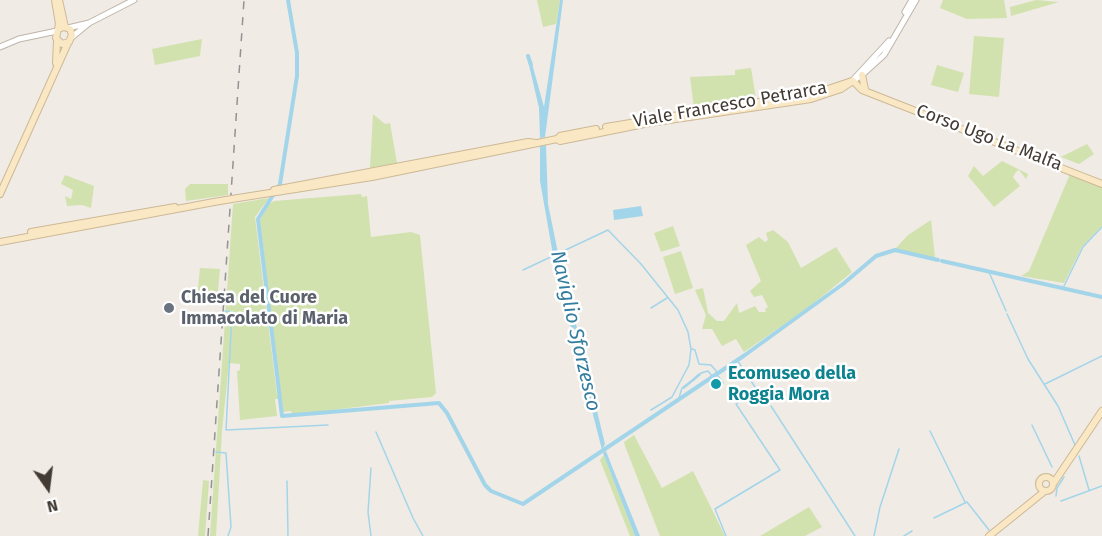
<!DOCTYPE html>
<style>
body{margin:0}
#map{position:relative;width:1102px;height:536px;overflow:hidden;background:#f0ebe4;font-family:"Fira Sans",sans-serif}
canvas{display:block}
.north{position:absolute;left:18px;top:458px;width:60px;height:60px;-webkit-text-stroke:4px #fff;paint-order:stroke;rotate:166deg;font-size:16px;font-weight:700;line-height:24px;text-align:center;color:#423b34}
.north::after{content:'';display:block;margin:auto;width:21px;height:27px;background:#423b34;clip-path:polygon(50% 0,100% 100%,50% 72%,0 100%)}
</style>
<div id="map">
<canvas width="1102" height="536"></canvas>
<div class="north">N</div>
</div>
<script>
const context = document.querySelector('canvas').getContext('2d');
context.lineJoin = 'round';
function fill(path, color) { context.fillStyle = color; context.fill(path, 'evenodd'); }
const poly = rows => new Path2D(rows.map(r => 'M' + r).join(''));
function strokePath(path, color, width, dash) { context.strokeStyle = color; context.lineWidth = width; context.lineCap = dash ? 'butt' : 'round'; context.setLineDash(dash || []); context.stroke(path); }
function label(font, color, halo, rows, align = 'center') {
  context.font = font + ' "Fira Sans",sans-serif'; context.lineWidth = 5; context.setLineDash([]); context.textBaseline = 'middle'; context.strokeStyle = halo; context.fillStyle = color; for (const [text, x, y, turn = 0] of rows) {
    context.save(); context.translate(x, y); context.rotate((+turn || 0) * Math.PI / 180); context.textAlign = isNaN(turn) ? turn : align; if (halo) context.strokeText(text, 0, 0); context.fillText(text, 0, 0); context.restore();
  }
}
fill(poly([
 [537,0,560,0,556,24,543,27],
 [943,0,1004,0,1007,18,967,19,940,8],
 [1036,0,1059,2,1011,16,1010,7],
 [974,36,1004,38,999,97,969,94],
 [202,39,200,56,155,65,152,49],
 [937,65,964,73,958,92,931,85],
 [751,68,756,99,694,109,690,77,735,75,735,70],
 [373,114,385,124,390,123,397,163,370,168],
 [1087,144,1094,154,1079,164,1061,157],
 [1002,161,1028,174,1026,179,1019,170,1016,172,1013,177,1020,186,994,207,968,176,974,166,983,176],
 [1070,174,1102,187,1102,226,1082,247,1064,283,1021,276,1029,271],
 [65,175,94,186,91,208,82,205,67,206,65,196,71,199,73,190,61,184],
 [190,184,228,184,228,195,186,201,185,189],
 [361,194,362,197,367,196,371,237,411,232,420,235,436,393,432,397,389,401,389,403,292,415,291,411,282,412,280,399,275,399,277,416,240,420,237,371,240,370,240,364,229,363,222,431,216,536,210,536,233,204,269,198,255,217,277,395,280,395,260,220,269,204,274,201],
 [931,220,935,258,895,249,908,235],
 [673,226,680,246,661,252,654,233],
 [773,230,788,242,801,268,836,247,852,272,808,308,744,352,736,339,722,346,712,329,702,329,706,315,695,290,703,288,708,313,717,321,724,321,737,303,739,313,755,306,759,312,766,312,765,309,768,307,762,295,754,297,750,291,761,281,746,245,759,237,765,242,768,240,766,233],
 [681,251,693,288,675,294,663,257],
 [200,268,220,269,217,301,197,299],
 [634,435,662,488,693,471,725,536,660,536,625,446,624,442],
 [604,455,635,536,630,536,600,460],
 [203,480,209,481,205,536,198,536],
 [809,507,822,527,805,536,760,536]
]), '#d1e2af');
fill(poly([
 [560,0,563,0,545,137,540,138,539,108,528,61,531,60,544,107],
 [546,145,548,204,558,253,553,255,540,181,540,146],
 [641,206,643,216,614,220,613,210],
 [559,254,605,444,602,450,556,269,554,256],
 [606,451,613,469,640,536,635,536,603,453]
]), '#a3d5ea');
strokePath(poly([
 [523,270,608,230,641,264,678,310,688,332,691,349,689,365,672,397,651,410],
 [989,272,1006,311],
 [1064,286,1083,247,1102,227],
 [651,308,667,298],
 [225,311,232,312,226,430,328,425],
 [1007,314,1028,359,1058,406,1075,445],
 [692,349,695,350,699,364,711,365,717,372],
 [716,373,723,383],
 [1045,384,1102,356],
 [683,388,699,374],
 [684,388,700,375],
 [679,398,682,388,701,373,708,371,712,376],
 [771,406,855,536],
 [1032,425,1052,467],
 [930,431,965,502],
 [376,432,413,518,423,536],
 [216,452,226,453,231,527,228,536],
 [1079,456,1089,490],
 [287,481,288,536],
 [1056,496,1057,488,1064,477],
 [1061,501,1102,486],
 [934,518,967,502,989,530],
 [371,536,368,512,371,468],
 [726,536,715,509,780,470,736,404,757,390,737,360],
 [874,536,880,507,899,449],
 [904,536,912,531]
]), '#a3d5ea', 1.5);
strokePath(poly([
 [288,0,297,53,297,76,280,184,258,219,282,416,439,403,447,413,485,485,491,491,523,504,745,355,843,284,876,256,895,250,938,260],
 [528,56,531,65],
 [942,261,1102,297]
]), '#a3d5ea', 4);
const tertiary = poly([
 [905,12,912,0],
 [68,28,89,23,134,0],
 [72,37,89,23],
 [0,47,19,39,57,31],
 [853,80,889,41],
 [853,81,862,75,884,55,916,0]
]);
const secondary = poly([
 [55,0,59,24,56,38,62,44,69,42,72,35,70,29,64,27,58,29],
 [59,0,65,27],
 [56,63,57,40],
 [862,75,865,89],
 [853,81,862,90,1102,184],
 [606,127,819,92,852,81],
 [557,139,560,136,596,129],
 [274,190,528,142,536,143],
 [0,194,68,43],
 [238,198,372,177,557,139,560,141,649,123,811,99,841,89,853,81],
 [31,232,175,207],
 [0,242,214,202],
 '1039 484a7 7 0 1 1 14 0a7 7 0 1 1-14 0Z',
 [1053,484,1102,411],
 [989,536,1045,491]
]);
strokePath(tertiary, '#beb5aa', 7);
strokePath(secondary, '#cdb996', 8);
strokePath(tertiary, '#fff', 5);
strokePath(secondary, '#fae7c4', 6);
strokePath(poly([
 [208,536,244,0]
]), '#939393', 1.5, [8, 8]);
const secondaryBridge = poly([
 [214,202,238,198]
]);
strokePath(secondaryBridge, '#cdb996', 8, []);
strokePath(secondaryBridge, '#fae7c4', 6);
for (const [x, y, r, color] of [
 [169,308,6,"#6b7280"],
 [716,384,6,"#0f9aa8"]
]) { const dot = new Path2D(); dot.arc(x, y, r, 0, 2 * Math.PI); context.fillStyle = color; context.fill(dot); strokePath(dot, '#fff', 2); }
label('18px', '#423b34', '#fff', [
 ["Viale Francesco Petrarca",730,105,-10],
 ["Corso Ugo La Malfa",989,138,21]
]);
label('bold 18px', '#5b616d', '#fff', [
 ["Chiesa del Cuore",181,298],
 ["Immacolato di Maria",181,319]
], 'left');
label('bold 18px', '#0d838f', '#fff', [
 ["Ecomuseo della",728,374],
 ["Roggia Mora",728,395]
], 'left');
label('italic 20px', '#347d9e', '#fff', [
 ["Naviglio Sforzesco",575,331,77]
]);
</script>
